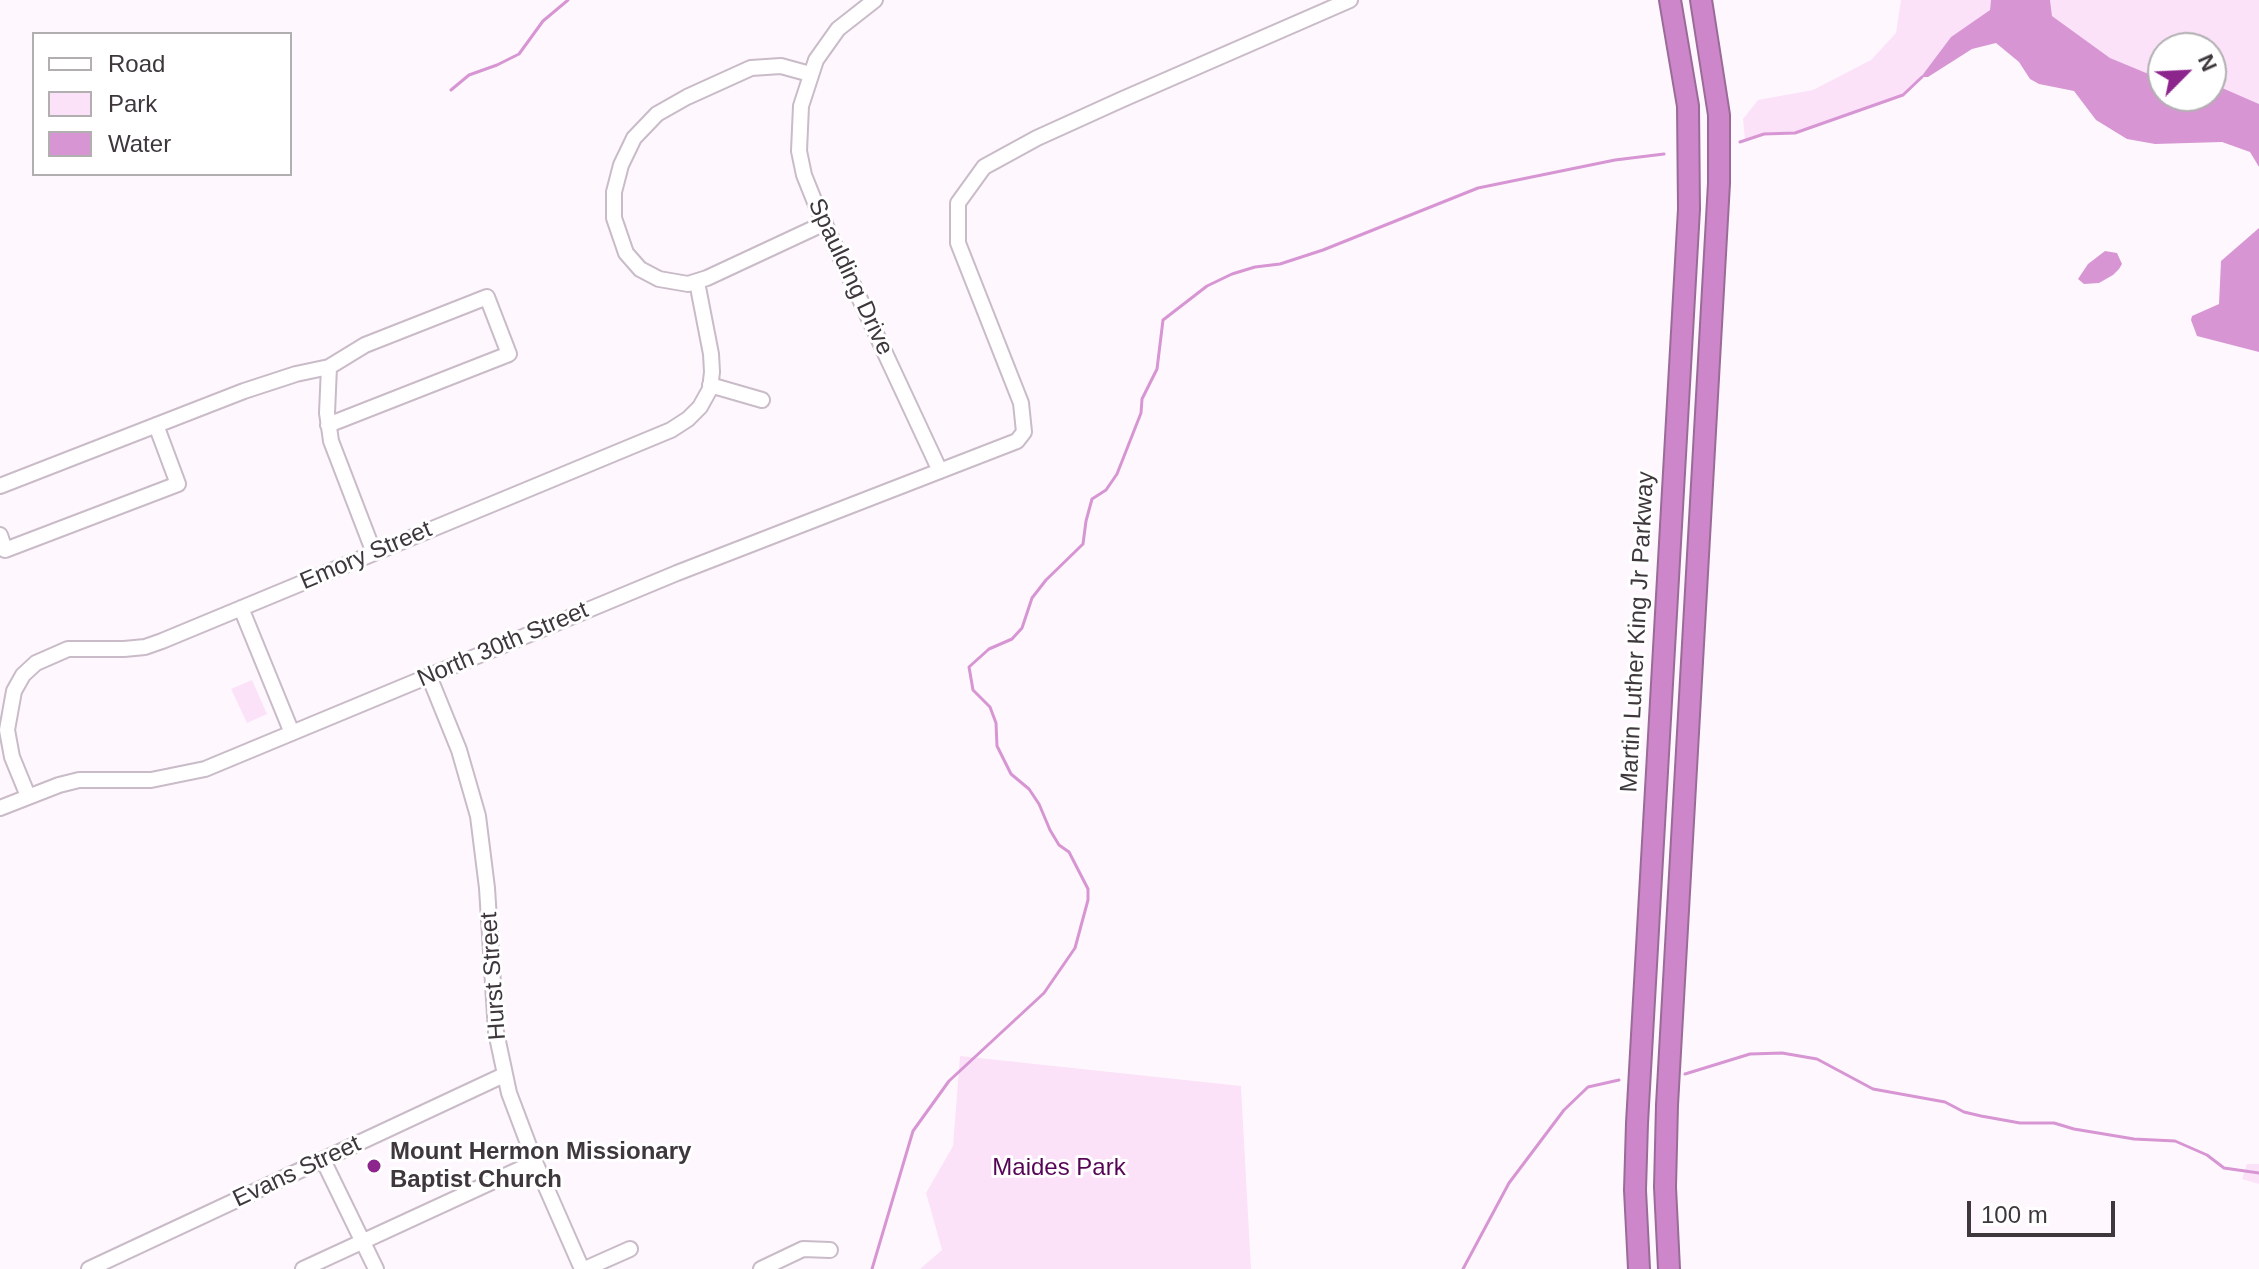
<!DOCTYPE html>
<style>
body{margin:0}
#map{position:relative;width:2259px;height:1269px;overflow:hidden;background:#fef8fe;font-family:Helvetica,sans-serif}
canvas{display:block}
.legend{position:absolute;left:32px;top:32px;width:260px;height:144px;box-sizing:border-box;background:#fff;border:2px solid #b2afb1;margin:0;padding:10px 14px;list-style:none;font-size:24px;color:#3e383d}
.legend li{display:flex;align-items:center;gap:16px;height:40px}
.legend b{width:40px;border:2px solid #b2afb1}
.north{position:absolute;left:2147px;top:32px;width:80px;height:80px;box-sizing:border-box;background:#fff;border:2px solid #b2afb1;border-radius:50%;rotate:66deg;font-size:22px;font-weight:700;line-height:32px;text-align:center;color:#3e383d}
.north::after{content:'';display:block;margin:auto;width:28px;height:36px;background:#8d268c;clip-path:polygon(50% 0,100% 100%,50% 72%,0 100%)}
.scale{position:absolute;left:1967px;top:1201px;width:148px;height:36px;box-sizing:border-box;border:4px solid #3e383d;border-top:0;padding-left:10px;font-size:24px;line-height:28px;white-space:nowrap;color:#3e383d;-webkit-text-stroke:6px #fff;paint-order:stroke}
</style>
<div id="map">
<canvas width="2259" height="1269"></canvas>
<ul class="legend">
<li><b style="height:10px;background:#fff"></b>Road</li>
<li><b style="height:22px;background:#fbe2f9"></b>Park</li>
<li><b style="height:22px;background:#d796d3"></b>Water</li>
</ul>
<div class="north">N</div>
<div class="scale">100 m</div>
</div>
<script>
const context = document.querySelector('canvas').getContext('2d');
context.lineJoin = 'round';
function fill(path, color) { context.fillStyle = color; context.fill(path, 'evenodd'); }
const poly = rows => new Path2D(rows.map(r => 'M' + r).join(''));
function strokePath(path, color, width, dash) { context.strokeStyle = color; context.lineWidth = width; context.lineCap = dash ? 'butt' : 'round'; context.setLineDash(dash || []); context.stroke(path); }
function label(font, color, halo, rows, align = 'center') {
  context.font = font + ' Helvetica,sans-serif'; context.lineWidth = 6; context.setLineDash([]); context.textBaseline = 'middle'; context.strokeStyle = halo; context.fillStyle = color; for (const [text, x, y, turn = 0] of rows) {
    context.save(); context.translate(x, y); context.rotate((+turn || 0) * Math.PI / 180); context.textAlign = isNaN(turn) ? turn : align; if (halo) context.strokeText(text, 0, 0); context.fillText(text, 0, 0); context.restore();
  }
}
fill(poly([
 [1901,0,1991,0,1990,10,1951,37,1921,77,1903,95,1795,133,1765,134,1745,140,1743,119,1758,100,1813,90,1871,60,1896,33],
 [2050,0,2259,0,2259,104,2211,84,2211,48,2163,48,2163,80,2156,79,2110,58,2052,16],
 [252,680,267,714,247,723,231,689],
 [960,1056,1241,1086,1251,1269,920,1269,942,1250,926,1193,953,1146],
 [2247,1164,2259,1164,2259,1184,2242,1179]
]), '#fbe2f9');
fill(poly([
 [1991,0,2050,0,2052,16,2110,58,2163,80,2163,96,2211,96,2211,84,2213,84,2259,104,2259,167,2250,152,2222,142,2155,144,2127,139,2096,120,2074,91,2039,84,2030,79,2019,62,1996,43,1972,49,1928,77,1921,77,1951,37,1990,10],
 [2259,228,2259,352,2197,336,2191,320,2192,316,2219,304,2221,261],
 [2105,251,2117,253,2122,264,2119,269,2113,275,2099,283,2084,284,2078,279,2088,264]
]), '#d796d3');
strokePath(poly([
 [451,90,469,75,497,65,519,54,543,21,568,0],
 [1740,142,1764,134,1795,133,1903,95,1922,77],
 [1685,1074,1750,1054,1782,1053,1817,1059,1873,1089,1945,1102,1964,1112,1981,1116,2020,1123,2054,1123,2074,1129,2134,1139,2175,1141,2207,1155,2224,1168,2259,1173],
 [872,1269,913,1131,949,1081,1044,993,1075,948,1088,900,1088,889,1069,852,1059,845,1050,830,1039,804,1029,789,1011,774,997,746,996,723,990,707,973,690,969,667,989,649,1012,639,1022,628,1032,598,1046,580,1083,544,1086,521,1092,499,1106,490,1117,474,1141,413,1142,399,1157,369,1163,320,1207,286,1232,274,1255,267,1280,264,1323,250,1478,188,1615,160,1664,154],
 [1463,1269,1509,1183,1564,1110,1588,1087,1619,1080]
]), '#d796d3', 3);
const minor = poly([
 [875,0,838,29,816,60,801,106,799,151,804,175,816,205,940,471],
 [810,74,781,66,751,68,687,97,657,114,634,138,621,165,614,192,614,218,626,253,640,269,659,279,688,284,707,278,825,223],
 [329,367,327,413,331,441,374,553],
 [710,385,762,400],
 [0,486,244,391,296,374,329,367,365,345,487,297,509,354,328,425],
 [0,535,5,550,178,484,156,425],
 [241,608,292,733],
 [429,676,459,750,478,816,487,888,496,1032,509,1093,535,1162,582,1269],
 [28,796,12,757,7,730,14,691,23,675,36,663,68,649,124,649,145,647,162,641,671,430,688,419,700,407,710,389,712,372,711,354,697,282],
 [0,808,59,785,79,780,151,780,205,769,677,573,1017,441,1024,432,1021,403,958,243,958,203,984,167,1037,138,1123,99,1350,0],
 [323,1160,376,1269],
 [89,1269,504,1075],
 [303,1269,535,1162],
 [585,1269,630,1249],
 [761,1269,803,1249,830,1250]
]);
const highway = poly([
 [1639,1269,1635,1190,1637,1123,1689,209,1688,106,1670,0],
 [1669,1269,1665,1187,1667,1105,1719,183,1719,115,1701,0]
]);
strokePath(minor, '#c9bbc8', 18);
strokePath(highway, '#9a6b98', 24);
strokePath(minor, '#fff', 14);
strokePath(highway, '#cc86c9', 20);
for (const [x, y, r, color] of [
 [374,1166,8,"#8d268c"]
]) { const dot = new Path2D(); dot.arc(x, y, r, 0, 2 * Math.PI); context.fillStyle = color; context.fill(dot); strokePath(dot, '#fff', 3); }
label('24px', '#3e383d', '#fff', [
 ["Spaulding Drive",850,277,65],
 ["Emory Street",366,556,-23],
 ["Martin Luther King Jr Parkway",1638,632,-87],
 ["North 30th Street",503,645,-23],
 ["Hurst Street",494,976,-94],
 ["Evans Street",297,1172,-25]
]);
label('bold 24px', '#3e383d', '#fff', [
 ["Mount Hermon Missionary",390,1152],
 ["Baptist Church",390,1180]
], 'left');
label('24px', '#560556', '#fff', [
 ["Maides Park",1059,1168]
]);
</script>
